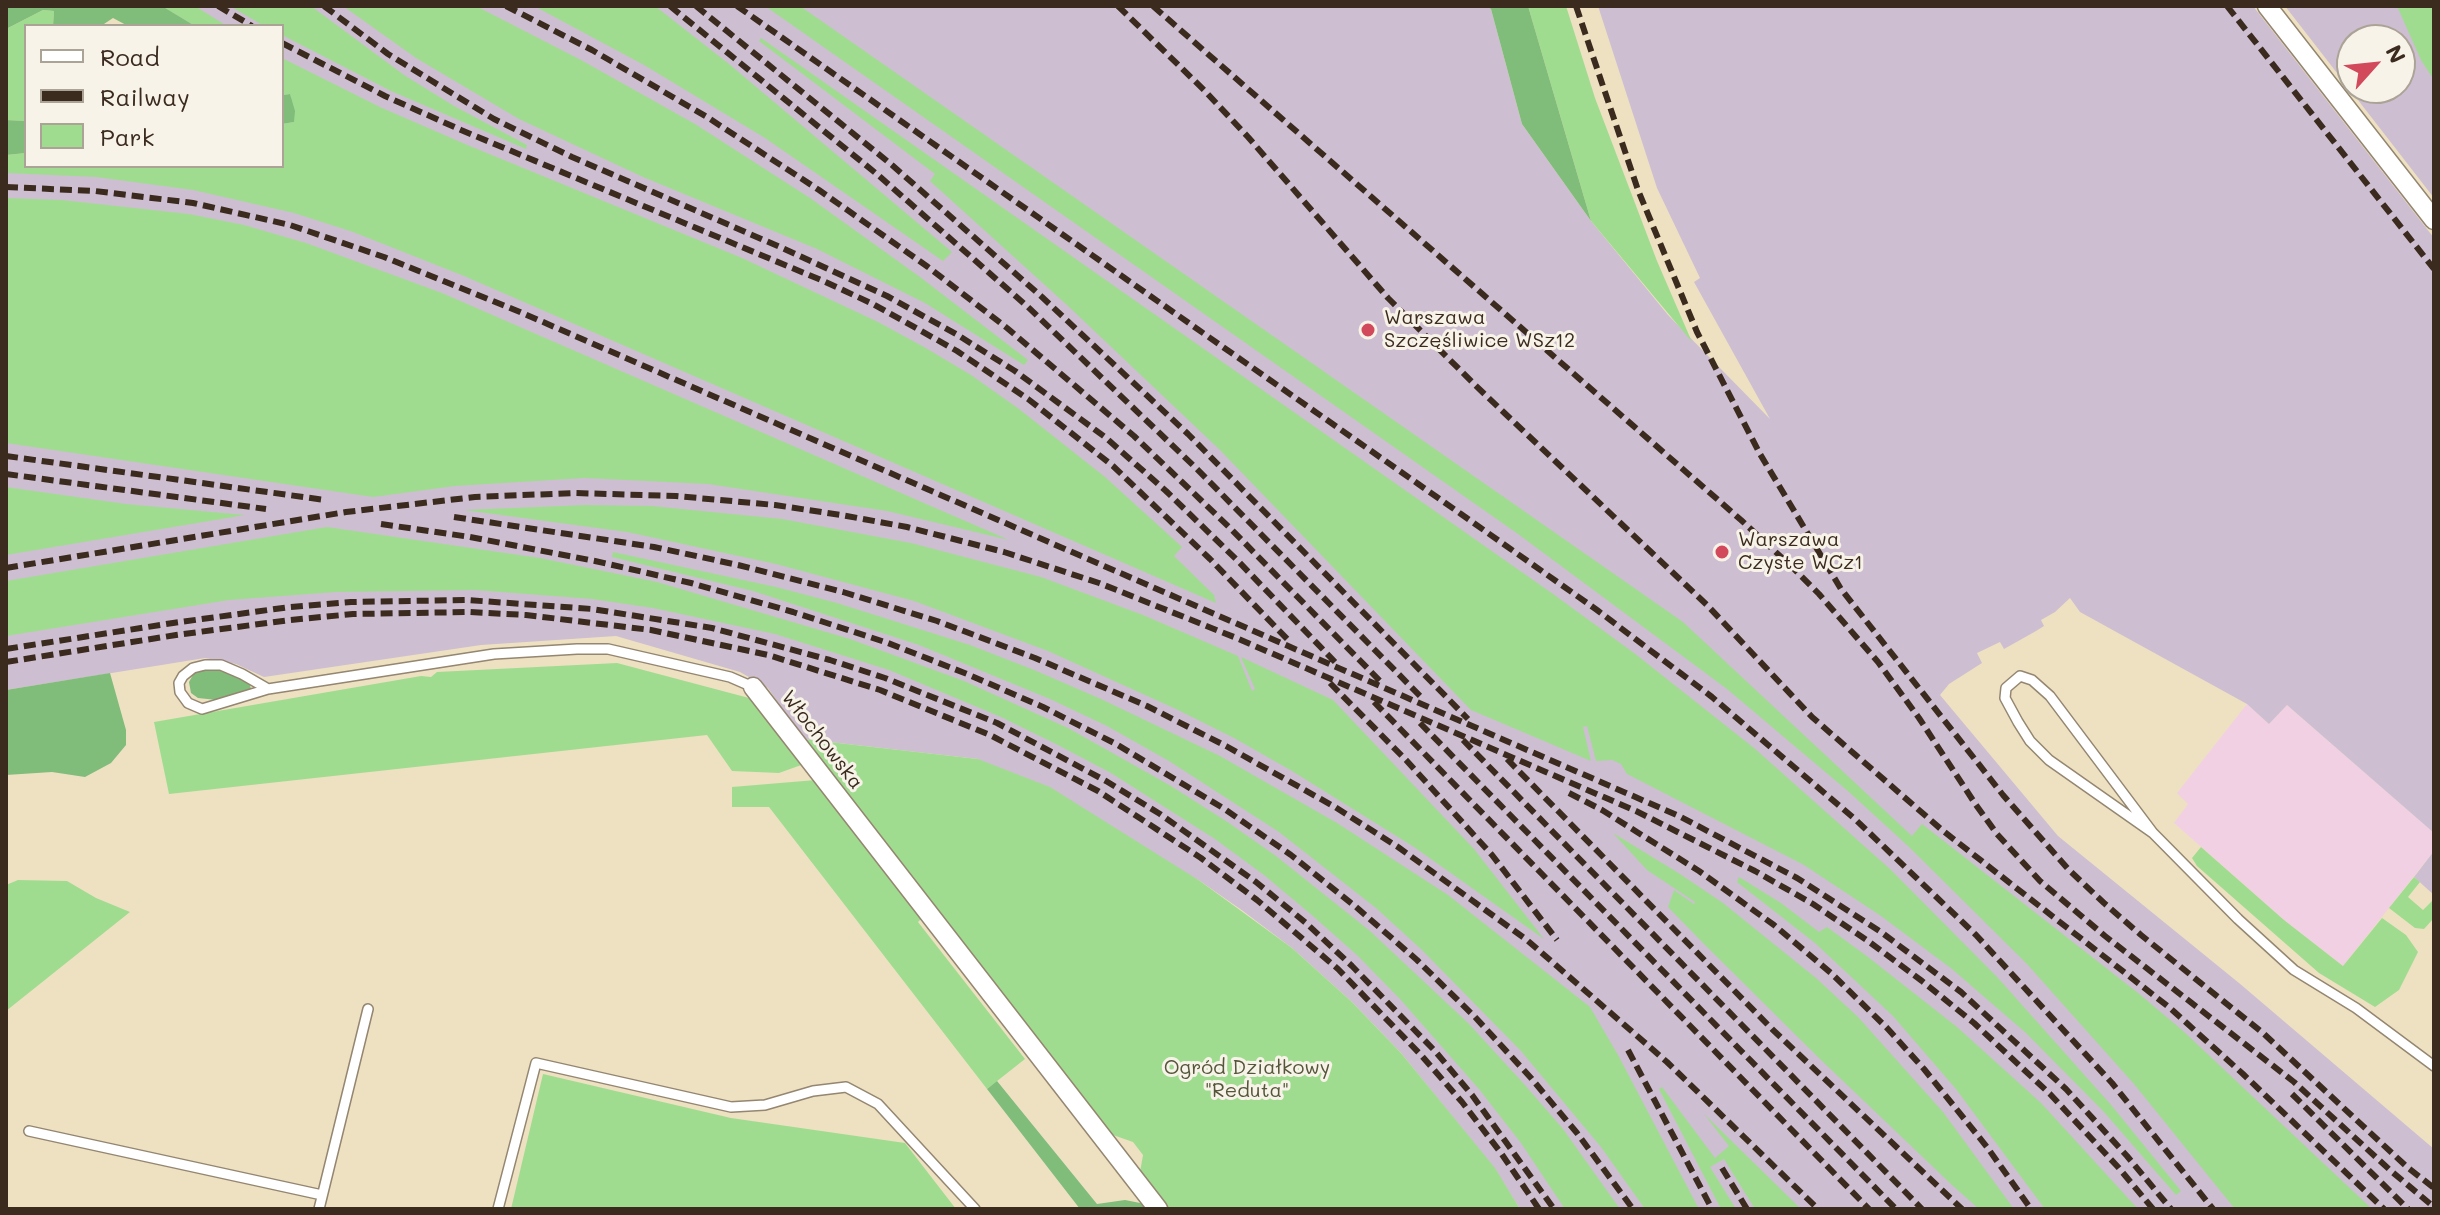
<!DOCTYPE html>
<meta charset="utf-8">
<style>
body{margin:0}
#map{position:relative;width:2440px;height:1215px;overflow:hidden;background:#ede1c2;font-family:Mali,sans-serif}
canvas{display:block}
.frame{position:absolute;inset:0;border:8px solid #3b2a1e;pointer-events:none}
.legend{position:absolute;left:24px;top:24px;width:260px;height:144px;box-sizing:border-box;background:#f7f3e8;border:2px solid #aca397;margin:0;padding:10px 14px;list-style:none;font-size:24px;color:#3b2a1e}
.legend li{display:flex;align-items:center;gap:16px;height:40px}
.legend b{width:40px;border:2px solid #aca397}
.north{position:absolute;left:2336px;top:24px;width:80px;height:80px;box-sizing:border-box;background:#f7f3e8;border:2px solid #aca397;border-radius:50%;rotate:63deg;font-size:22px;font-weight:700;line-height:32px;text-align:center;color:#3b2a1e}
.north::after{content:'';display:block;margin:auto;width:28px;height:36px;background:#d1495b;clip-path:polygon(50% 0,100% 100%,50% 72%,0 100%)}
</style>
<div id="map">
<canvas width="2440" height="1215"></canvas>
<div class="frame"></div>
<ul class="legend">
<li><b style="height:10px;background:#fff"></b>Road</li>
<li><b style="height:10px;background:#3b2a1e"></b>Railway</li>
<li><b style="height:22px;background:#a0dc90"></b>Park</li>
</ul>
<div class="north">N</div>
</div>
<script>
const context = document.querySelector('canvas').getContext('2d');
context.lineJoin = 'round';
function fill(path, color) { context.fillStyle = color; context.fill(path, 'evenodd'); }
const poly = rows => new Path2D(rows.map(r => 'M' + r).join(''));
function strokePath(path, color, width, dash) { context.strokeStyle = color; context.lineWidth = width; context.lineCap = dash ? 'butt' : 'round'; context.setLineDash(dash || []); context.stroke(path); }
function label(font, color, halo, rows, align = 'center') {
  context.font = font + ' Mali,sans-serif'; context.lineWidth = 6; context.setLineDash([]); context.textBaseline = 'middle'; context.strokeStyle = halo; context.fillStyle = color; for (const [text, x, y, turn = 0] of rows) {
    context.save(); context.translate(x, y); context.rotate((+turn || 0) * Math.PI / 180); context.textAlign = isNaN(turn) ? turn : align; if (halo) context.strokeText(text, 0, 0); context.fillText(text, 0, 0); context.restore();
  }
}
fill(poly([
 [2247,704,2269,724,2287,705,2434,833,2434,851,2343,966,2284,920,2174,823,2188,804,2177,793]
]), '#f1d0e3');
fill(poly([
 [162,6,1487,6,1491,9,1522,124,1591,221,1668,315,1770,419,1694,282,1700,278,1657,188,1598,6,2253,6,2434,238,2434,833,2287,705,2269,724,2247,704,2080,612,2070,598,2055,612,2041,620,2044,626,2036,631,2004,649,2000,642,1977,653,1982,663,1949,684,1940,695,2058,836,2239,983,2434,1149,2434,1209,1520,1209,1494,1168,1401,1053,1352,1002,1292,948,1243,911,1200,881,978,759,803,739,768,688,740,672,616,636,481,645,264,677,236,664,205,658,6,690,6,173,282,166,372,119,282,73,282,26,195,26],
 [2285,6,2434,6,2434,198,2403,158],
 [2352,40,2400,40,2400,88,2352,88],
 [2434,851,2434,895,2414,877]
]), '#cebed1');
fill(poly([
 [162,6,195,6,227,26,195,26],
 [230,6,311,6,404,75,454,106,527,145,526,149,391,91,282,35,282,26,264,26],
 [343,6,476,6,581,60,695,124,810,198,920,277,1028,360,1024,365,925,303,817,249,643,177,519,119,416,58],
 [534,6,655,6,729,64,952,252,943,261,765,138,644,65],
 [765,6,800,6,1683,622,1912,836,1922,824,2138,993,2182,1030,2372,1209,2235,1209,2134,1084,2027,964,1908,846,1849,792,1727,689,1518,534],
 [1528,6,1566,6,1595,98,1657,261,1692,342,1591,221],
 [2397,6,2434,6,2434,80,2421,60],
 [43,10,54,11,53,26,26,26,26,121,6,120,6,29],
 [761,38,1553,594,1634,653,1754,748,1890,869,1998,978,2112,1106,2181,1191,2176,1195,2104,1112,2026,1033,1952,969,1881,916,1804,865,1627,774,1621,764,1612,760,1596,761,1587,726,1583,727,1591,761,1471,710,1219,449,1067,305,930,181,935,174,759,41],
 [282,58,380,107,465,144,742,258,878,322,924,347,971,375,1019,409,1105,477,1182,547,1174,556,1214,595,1216,603,464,276,353,232,294,213,193,190,96,177,6,173,6,155,26,153,26,166,282,166,282,124,294,122,290,94,282,95],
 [6,198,62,200,189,214,244,225,306,243,442,293,1009,540,887,511,708,484,585,478,455,486,373,497,6,443],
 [6,487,126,504,245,515,6,555],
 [585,505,652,506,782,519,911,543,1041,577,1143,615,1238,656,1252,691,1255,689,1241,657,1333,700,1474,849,1544,939,1414,847,1292,771,1234,738,1176,709,1048,651,914,601,776,564,627,532,464,510],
 [327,527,540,558,657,582,850,639,964,681,1068,728,1171,786,1229,823,1276,856,1370,931,1469,1024,1524,1084,1563,1129,1620,1209,1565,1209,1521,1143,1479,1089,1400,999,1358,956,1313,916,1264,875,1215,839,1111,773,1054,743,1001,717,889,670,775,634,653,608,592,599,475,590,336,592,229,600,6,636,6,581],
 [613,552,776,587,837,603,970,645,1034,670,1101,699,1220,756,1337,823,1448,895,1590,1007,1618,1055,1699,1209,1645,1209,1601,1147,1521,1051,1422,950,1376,908,1279,832,1169,761,1107,726,1050,699,919,645,753,591,612,557],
 [617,663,749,698,804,764,779,773,732,771,707,735,169,794,154,722,421,676,431,677,437,672],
 [803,739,978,759,1050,787,1200,881,1292,948,1352,1002,1401,1053,1495,1168,1520,1209,1169,1209,1140,1172,1143,1155,1133,1142,1113,1135],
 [816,780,922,918,918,922,1025,1059,987,1089,769,807,732,807,732,787],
 [1613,833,1680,874,1723,903,1816,978,1858,1017,1943,1112,2014,1209,1979,1209,1952,1185,1820,1059,1704,944,1668,907,1674,890,1694,904,1695,902,1647,870],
 [2201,847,2284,920,2343,966,2382,918,2406,935,2418,952,2399,990,2375,1007,2319,973,2197,866,2192,858],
 [1739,877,1781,903,1819,932,1827,927,1868,957,1957,1027,2041,1103,2138,1209,2045,1209,1956,1089,1893,1016,1815,943,1737,882],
 [2414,877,2420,882,2408,897,2423,910,2434,899,2434,918,2424,929,2415,928,2389,908],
 [18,880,67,881,96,898,130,912,6,1011,6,885],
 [543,1074,731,1118,905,1143,956,1209,511,1209],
 [1662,1087,1715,1158,1729,1146,1704,1114,1801,1209,1755,1209,1724,1159,1710,1167,1736,1209,1721,1209,1659,1089]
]), '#a0dc90');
fill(poly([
 [6,6,162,6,195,26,128,26,113,18,101,26,53,26,54,11,43,10,6,29],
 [1487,6,1528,6,1591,221,1522,124,1491,9],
 [290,94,295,111,294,122,282,124,282,95],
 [6,120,26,121,26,153,6,155],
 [208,668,234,674,250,685,251,689,217,700,198,698,191,693,189,682,194,673],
 [110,673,126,730,126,745,111,763,85,777,52,772,6,775,6,690],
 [997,1081,1097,1204,1125,1200,1145,1204,1148,1209,1080,1209,987,1089]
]), '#80bc7a');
const lane = poly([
 [268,689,242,674,221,665,205,665,193,668,183,676,179,683,180,692,188,703,202,709,268,689,494,654,577,649,608,649,730,677,753,687],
 [2153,833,2049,760,2030,741,2018,722,2005,698,2006,688,2020,676,2032,680,2050,696,2153,833,2238,919,2294,970,2356,1008,2434,1066],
 [29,1131,322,1195],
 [319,1209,368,1009],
 [498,1209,536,1063,731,1107,765,1105,813,1091,846,1087,878,1104,975,1209]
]);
const street = poly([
 [2267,6,2434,220],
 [753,687,1158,1209]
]);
strokePath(lane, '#948670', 12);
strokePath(street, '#948670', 21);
strokePath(lane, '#fff', 9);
strokePath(street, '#fff', 18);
strokePath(poly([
 [218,6,252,26],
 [324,6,388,54,494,119,572,157,780,247,887,296,956,334,1015,371,1105,437,1166,491,1238,561,1335,662],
 [506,6,592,50,707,117,819,190,928,267,1007,328,1134,436,1231,529,1381,682],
 [670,6,878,175,1028,307,1197,469,1424,700],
 [696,6,892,165,1042,297,1188,434,1468,719],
 [737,6,1461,514,1597,610,1712,697,1856,820,1976,935,2112,1083,2213,1209],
 [1118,6,1204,90,1248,137,1388,298,1475,385,1708,606,1812,717,1942,830,2170,1008,2243,1074,2384,1209],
 [1153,6,1741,520,1793,568,1819,594,1878,662,1919,718,1976,805,1997,834,2040,881,2105,936,2294,1082,2391,1171,2434,1207],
 [1576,6,1638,190,1697,332,1760,454,1841,589,2003,795,2069,870,2104,903,2141,935,2263,1033,2407,1167,2434,1188],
 [2227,6,2434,269],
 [282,43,385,96,461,130,821,280,873,304,957,351,1028,399,1113,466,1210,559,1291,643],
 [6,187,95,191,193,203,290,225,384,257,520,312,1679,816,1797,878,1881,932,1961,992,2066,1089,2127,1156,2171,1209],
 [6,456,325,500],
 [6,474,266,509],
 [454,517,654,547,738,565,843,592,937,621,1035,658,1147,706,1226,746,1335,807,1398,847,1527,940,1667,1062,1818,1209],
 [381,524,470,537,595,561,691,583,793,612,888,643,967,674,1043,707,1116,744,1223,808,1291,855,1356,907,1417,960,1475,1017,1531,1078,1577,1133,1633,1209],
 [6,568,346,512,475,497,575,493,676,496,775,505,841,515,907,527,1004,552,1099,583,1234,637,1636,811,1755,871,1813,904,1868,941,1922,981,1974,1023,2050,1094,2118,1167,2153,1209],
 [6,649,173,623,290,607,351,602,467,600,592,609,712,628,830,660,885,678,997,723,1106,781,1160,814,1256,882,1306,923,1352,966,1435,1051,1472,1095,1554,1209],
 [6,662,176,635,290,620,353,614,470,612,526,615,651,630,768,655,880,690,990,735,1098,791,1201,858,1257,900,1338,969,1421,1055,1462,1102,1501,1153,1539,1209],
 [1330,683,1406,760,1492,855,1557,940],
 [1374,702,1869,1209],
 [1420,723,1896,1209],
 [1463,740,1922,1209],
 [1507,759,1772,1029,1962,1209],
 [1569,793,1602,810,1699,871,1774,925,1831,973,1887,1028,1924,1069,1987,1147,2031,1209],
 [1628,1050,1712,1209],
 [2292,1094,2408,1209],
 [1722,1168,1747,1209]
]), '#3b2a1e', 6, [12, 6]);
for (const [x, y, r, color] of [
 [1368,330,8,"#d1495b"],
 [1722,552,8,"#d1495b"]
]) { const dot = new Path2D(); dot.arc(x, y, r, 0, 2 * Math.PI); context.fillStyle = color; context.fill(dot); strokePath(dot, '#f7f3e8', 3); }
label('20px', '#3b2a1e', '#f7f3e8', [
 ["Warszawa",1384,318],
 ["Szczęśliwice WSz12",1384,341],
 ["Warszawa",1738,540],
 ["Czyste WCz1",1738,563]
], 'left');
label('20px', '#3b2a1e', '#f7f3e8', [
 ["Włochowska",822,740,52]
]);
label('20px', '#54563a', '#f7f3e8', [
 ["Ogród Działkowy",1247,1068],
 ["\"Reduta\"",1247,1091]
]);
</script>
